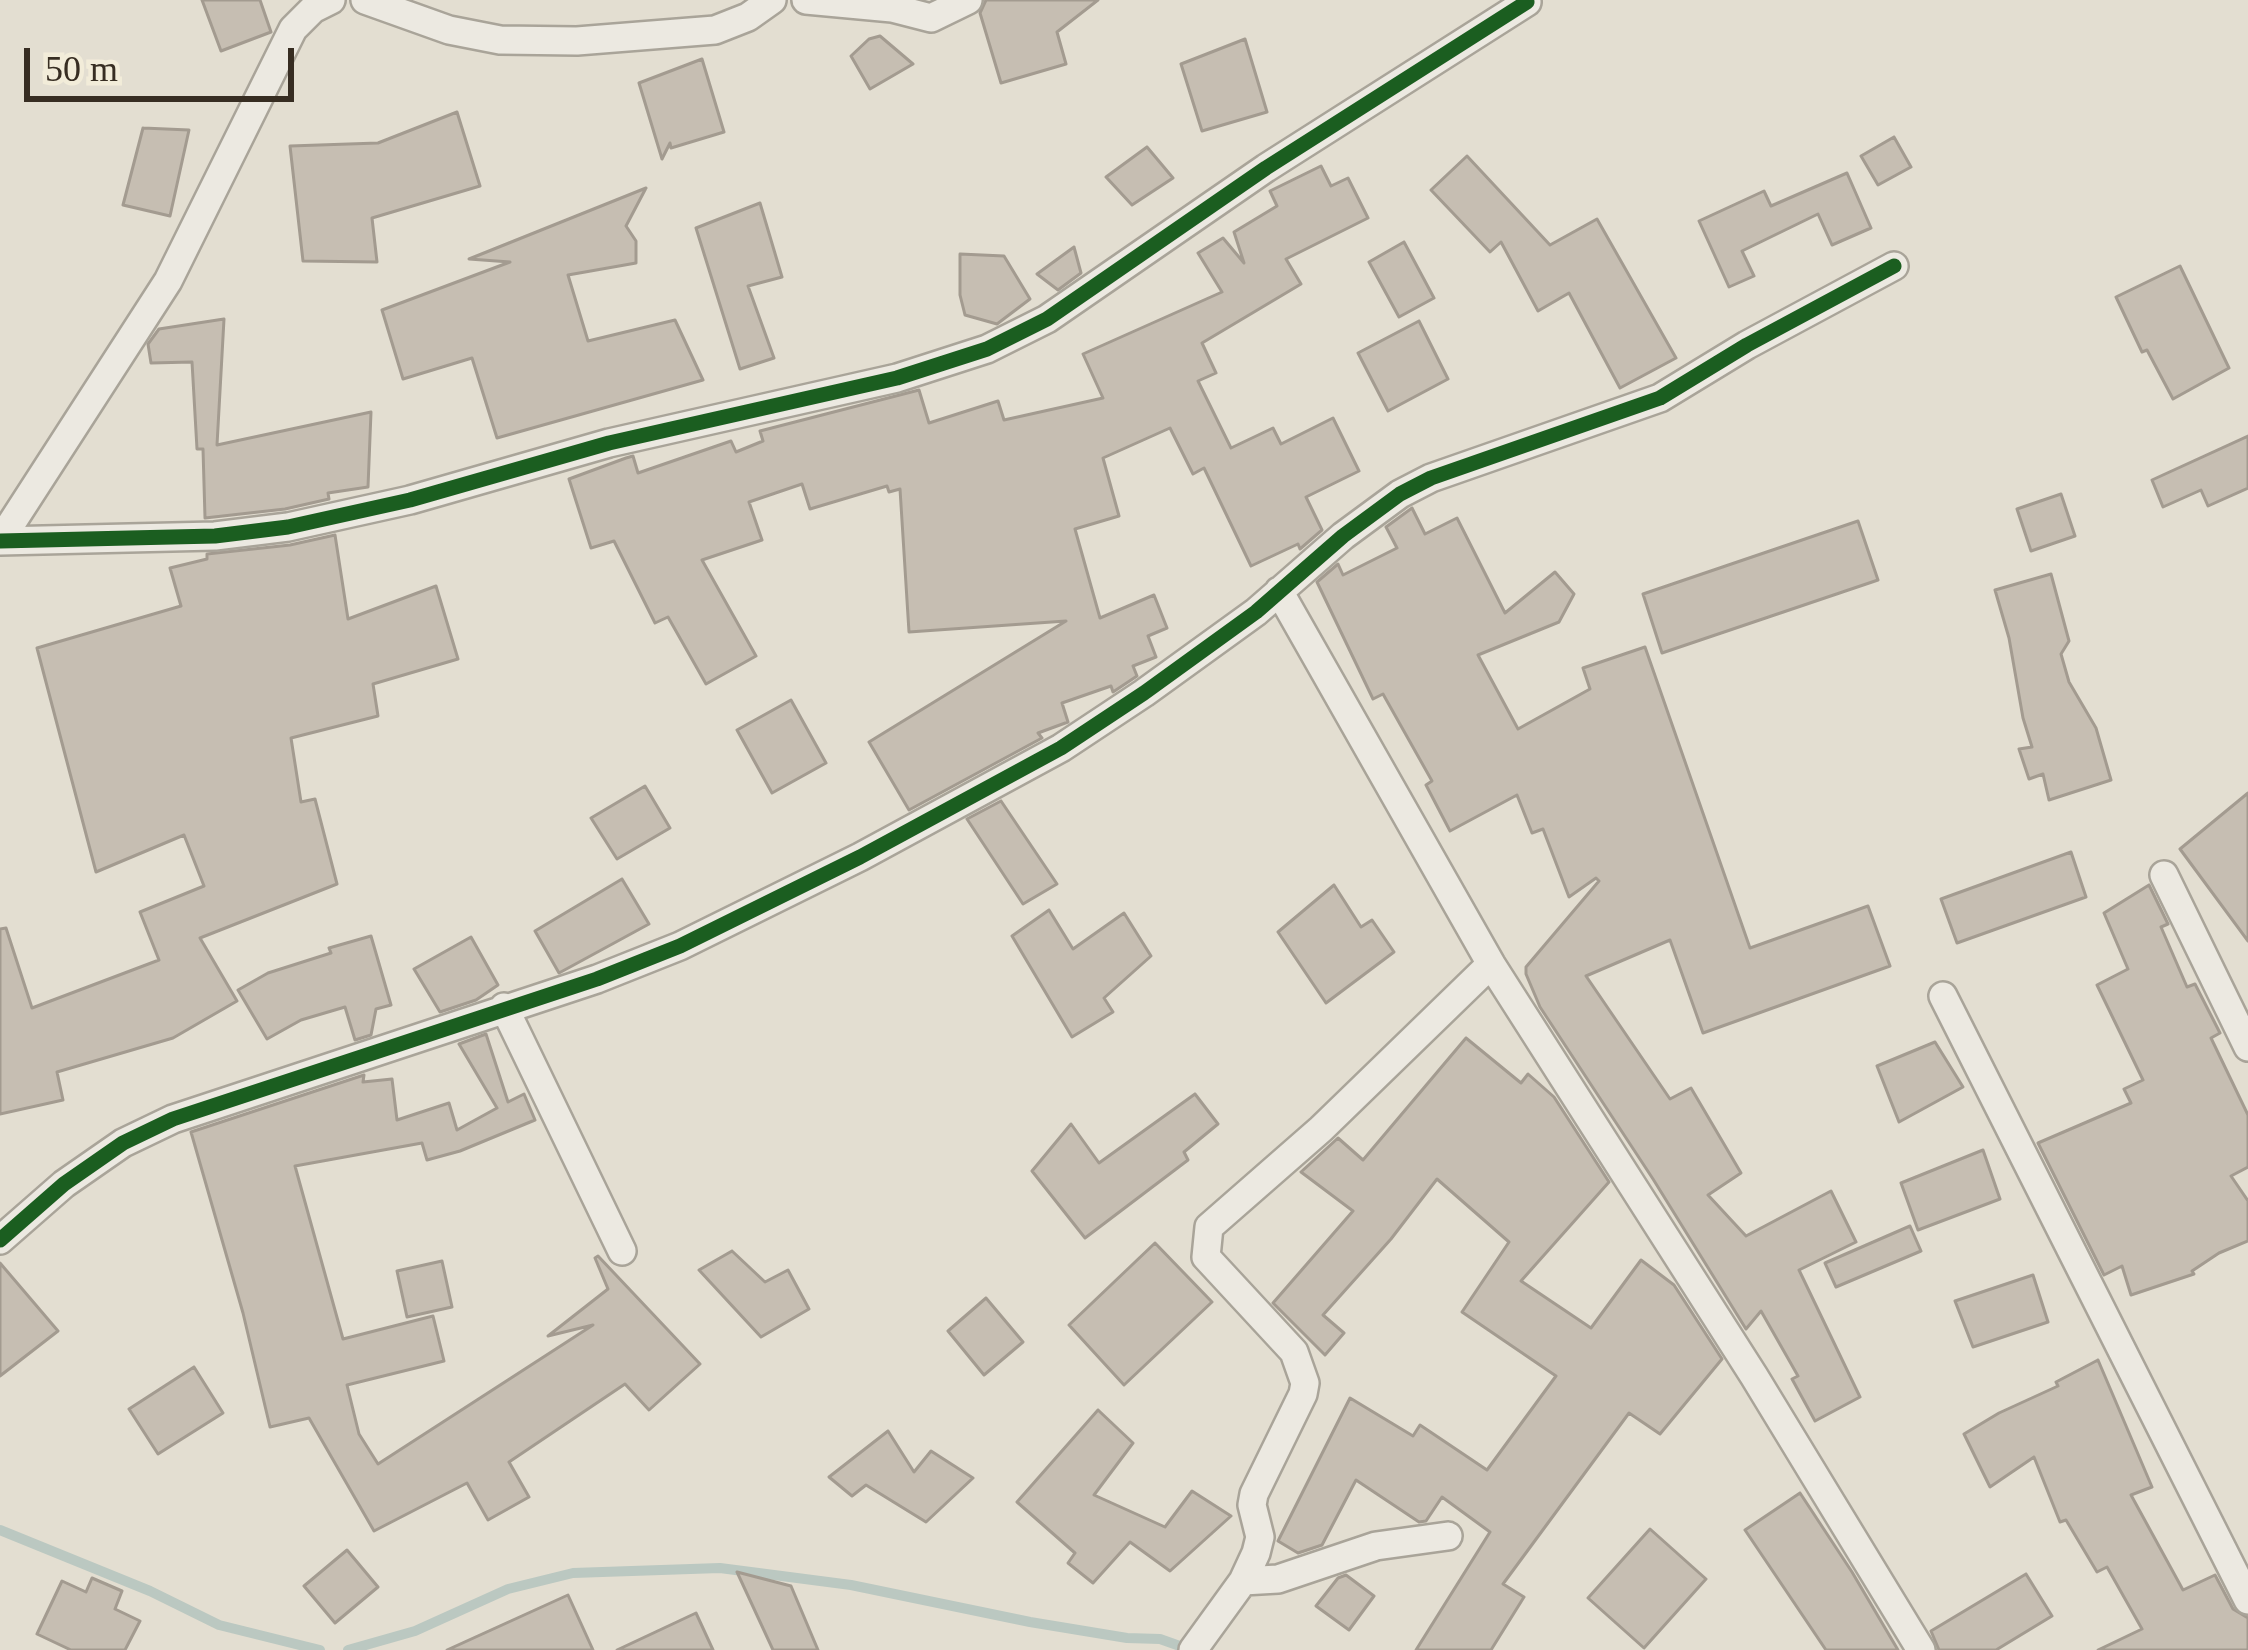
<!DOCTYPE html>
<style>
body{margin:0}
#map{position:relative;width:2248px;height:1650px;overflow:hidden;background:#e3ded1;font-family:"Times New Roman",serif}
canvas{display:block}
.scale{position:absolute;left:24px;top:48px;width:270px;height:54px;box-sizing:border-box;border:6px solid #372d22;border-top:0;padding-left:15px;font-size:36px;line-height:42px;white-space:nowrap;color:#372d22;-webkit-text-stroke:9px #f2ecd9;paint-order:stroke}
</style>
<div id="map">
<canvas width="2248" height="1650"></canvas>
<div class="scale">50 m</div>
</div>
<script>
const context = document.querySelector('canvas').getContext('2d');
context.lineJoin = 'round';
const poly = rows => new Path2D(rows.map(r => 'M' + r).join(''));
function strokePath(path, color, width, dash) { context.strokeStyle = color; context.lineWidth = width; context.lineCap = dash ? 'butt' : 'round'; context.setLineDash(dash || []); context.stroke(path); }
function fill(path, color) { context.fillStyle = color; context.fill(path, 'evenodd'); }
strokePath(poly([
 [0,1530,150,1591,219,1625,320,1650],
 [348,1650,415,1631,508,1589,573,1573,720,1568,851,1585,1030,1622,1127,1638,1160,1639,1191,1650]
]), '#bbc8c1', 10);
const building = poly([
 [202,0,260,0,271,32,221,51,202,0],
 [986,0,1098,0,1057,32,1066,64,1001,83,980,13,986,0],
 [880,36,913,64,870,89,851,56,869,39,880,36],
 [1245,39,1267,112,1202,131,1181,64,1245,39],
 [702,59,724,132,671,148,670,143,662,159,639,83,702,59],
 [457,112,480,186,372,218,377,262,303,261,290,146,378,143,457,112],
 [143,128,189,130,170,216,123,205,143,128],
 [1894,137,1911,167,1878,185,1861,156,1894,137],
 [1147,147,1173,178,1132,205,1106,177,1147,147],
 [1467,156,1550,245,1597,219,1676,358,1620,388,1569,293,1538,311,1501,242,1490,252,1431,190,1467,156],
 [1321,166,1331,186,1348,178,1368,218,1286,259,1301,284,1202,343,1216,373,1198,381,1231,448,1273,428,1281,444,1333,418,1359,471,1306,497,1322,530,1300,549,1298,544,1251,566,1204,468,1193,474,1170,428,1103,458,1119,516,1075,529,1100,618,1154,595,1167,628,1148,636,1156,657,1133,666,1137,676,1113,692,1111,686,1062,703,1068,722,1038,733,1042,738,909,810,869,742,1066,621,909,632,900,489,889,492,887,486,810,509,802,484,749,502,762,540,702,560,756,656,706,684,668,617,655,623,614,541,591,548,569,479,626,458,633,456,638,473,731,441,736,452,763,441,760,431,919,390,929,423,998,401,1004,420,1103,398,1083,354,1222,292,1198,253,1223,238,1244,263,1234,232,1277,206,1270,191,1321,166],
 [1847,173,1871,228,1832,245,1818,214,1742,251,1754,276,1729,287,1699,221,1764,191,1771,206,1847,173],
 [646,188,626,226,636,241,636,263,568,275,588,341,675,320,703,380,497,438,472,358,403,379,382,310,510,262,469,259,646,188],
 [760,203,782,277,748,286,774,358,740,369,696,228,760,203],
 [1404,242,1434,298,1399,317,1369,262,1404,242],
 [1074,247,1081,273,1058,290,1037,274,1074,247],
 [960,254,1004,256,1030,299,997,324,965,315,960,295,960,254],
 [2180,266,2229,368,2173,399,2147,350,2142,352,2116,297,2180,266],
 [224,319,217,445,371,412,368,487,328,493,329,499,285,509,205,518,203,449,197,449,192,362,151,363,148,344,159,329,224,319],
 [1419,321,1448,379,1388,411,1358,353,1419,321],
 [2248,436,2248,488,2208,506,2201,490,2163,507,2152,480,2248,436],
 [2061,494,2075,536,2031,551,2017,509,2061,494],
 [1412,508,1425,534,1457,518,1505,613,1555,572,1574,594,1559,622,1478,655,1518,729,1590,689,1583,668,1645,647,1750,948,1868,906,1890,966,1703,1033,1670,940,1586,976,1670,1099,1691,1088,1741,1173,1708,1195,1746,1236,1831,1191,1856,1242,1799,1270,1860,1397,1815,1421,1792,1379,1798,1376,1761,1311,1746,1329,1653,1179,1540,1007,1526,974,1526,967,1599,881,1596,878,1569,897,1543,829,1532,833,1517,795,1450,831,1426,785,1432,781,1383,694,1373,699,1317,582,1338,564,1343,575,1397,548,1386,527,1412,508],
 [1858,521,1878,580,1662,653,1643,594,1858,521],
 [335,535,348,619,436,586,458,659,373,684,378,716,291,738,301,802,315,799,337,884,200,938,237,1001,173,1038,57,1072,63,1100,0,1114,0,929,6,928,32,1008,159,960,140,912,204,886,184,835,96,872,37,648,181,606,170,568,207,559,207,554,290,545,335,535],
 [2051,574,2069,641,2061,654,2069,682,2096,728,2111,780,2049,800,2043,774,2029,779,2019,749,2032,747,2023,718,2009,638,1995,590,2051,574],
 [791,700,826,763,772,793,737,730,791,700],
 [645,786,670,828,617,859,591,818,645,786],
 [2248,793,2248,941,2180,849,2248,793],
 [1001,801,1057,884,1023,904,967,819,1001,801],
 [2071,852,2086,897,1957,943,1941,899,2071,852],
 [622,879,649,924,559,973,535,931,622,879],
 [1334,885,1361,927,1372,920,1394,952,1326,1003,1278,932,1334,885],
 [2149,885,2168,924,2161,927,2187,987,2195,984,2220,1033,2211,1038,2248,1115,2248,1167,2231,1176,2248,1201,2248,1241,2219,1253,2192,1271,2194,1274,2131,1295,2122,1266,2104,1275,2038,1143,2131,1103,2124,1089,2143,1080,2097,985,2128,969,2104,913,2149,885],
 [1049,910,1073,949,1124,913,1151,956,1104,998,1113,1012,1072,1037,1012,936,1049,910],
 [371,936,391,1005,376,1009,371,1035,355,1040,345,1007,301,1020,267,1039,238,990,268,973,331,953,329,948,371,936],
 [471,937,498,985,476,1000,440,1012,414,969,471,937],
 [486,1034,508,1102,524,1094,535,1120,460,1151,427,1160,422,1143,295,1166,343,1339,433,1316,444,1361,347,1385,359,1434,378,1464,593,1325,548,1336,608,1289,595,1258,598,1256,700,1364,649,1410,625,1384,509,1462,529,1497,488,1520,467,1483,374,1531,309,1418,270,1427,243,1313,191,1132,364,1075,363,1082,392,1079,397,1120,449,1103,457,1130,497,1108,459,1044,486,1034],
 [1466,1038,1521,1083,1528,1074,1554,1097,1609,1182,1521,1281,1591,1328,1641,1260,1674,1285,1722,1359,1660,1434,1629,1413,1503,1584,1524,1597,1491,1650,1416,1650,1490,1532,1442,1497,1426,1521,1419,1522,1356,1480,1322,1545,1298,1553,1278,1541,1350,1398,1413,1436,1420,1425,1487,1470,1556,1376,1462,1312,1509,1242,1437,1179,1391,1239,1323,1315,1344,1333,1325,1355,1273,1303,1353,1211,1301,1172,1338,1138,1363,1160,1466,1038],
 [1935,1042,1963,1087,1899,1122,1877,1066,1935,1042],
 [1195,1094,1218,1124,1184,1152,1188,1160,1085,1238,1032,1171,1071,1124,1099,1163,1195,1094],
 [1983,1150,2000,1199,1918,1230,1901,1183,1983,1150],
 [1910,1226,1921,1251,1836,1287,1825,1263,1910,1226],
 [1155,1243,1212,1302,1124,1385,1069,1325,1155,1243],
 [732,1251,765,1282,788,1270,809,1309,761,1337,699,1270,732,1251],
 [442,1261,452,1307,407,1317,397,1271,442,1261],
 [0,1263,58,1331,0,1376,0,1263],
 [2033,1275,2048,1322,1973,1347,1955,1301,2033,1275],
 [986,1298,1023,1342,984,1375,948,1331,986,1298],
 [2098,1360,2152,1487,2131,1495,2183,1590,2215,1575,2233,1609,2248,1618,2248,1650,2098,1650,2142,1629,2107,1567,2097,1572,2066,1520,2060,1522,2034,1457,1990,1487,1964,1434,1999,1413,2058,1386,2056,1382,2098,1360],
 [194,1367,223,1413,158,1454,129,1409,194,1367],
 [1098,1410,1133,1443,1094,1495,1165,1527,1192,1491,1231,1516,1170,1571,1130,1542,1093,1583,1068,1563,1075,1553,1017,1502,1098,1410],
 [888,1431,914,1472,931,1451,973,1478,926,1522,866,1485,852,1496,829,1477,888,1431],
 [1800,1493,1852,1572,1898,1650,1826,1650,1745,1530,1800,1493],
 [1650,1529,1706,1579,1644,1648,1588,1598,1650,1529],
 [347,1550,378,1587,335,1623,304,1586,347,1550],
 [737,1572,791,1586,818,1650,773,1650,737,1572],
 [2026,1574,2052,1616,1996,1650,1939,1650,1931,1631,2026,1574],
 [1346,1575,1374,1596,1349,1630,1316,1606,1338,1578,1346,1575],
 [92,1578,122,1591,115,1609,140,1621,125,1650,71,1650,37,1634,62,1581,86,1592,92,1578],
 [568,1595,593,1650,447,1650,568,1595],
 [696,1613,713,1650,617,1650,696,1613]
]);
fill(building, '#c6beb2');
strokePath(building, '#a39b90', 3);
const street = poly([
 [365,0,449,30,500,40,577,41,715,30,748,17,772,0],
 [806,0,892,8,931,18,968,0],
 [0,541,215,536,288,527,410,500,609,443,897,378,987,349,1047,319,1266,168,1527,2],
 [0,541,168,281,293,29,313,9,331,0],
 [1279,591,1491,964,1754,1376,1921,1650],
 [2164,875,2248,1047],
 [1943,996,2248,1600],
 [504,1007,622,1251],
 [0,1240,64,1184,123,1143,173,1119,597,979,680,946,860,857,1061,748,1144,693,1256,612,1343,536,1400,494,1431,478,1660,398,1747,345,1894,266],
 [1243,1581,1278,1579,1376,1546,1448,1536],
 [1193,1650,1243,1581,1256,1553,1260,1537,1252,1505,1254,1494,1303,1394,1305,1383,1294,1352,1206,1257,1209,1227,1321,1129,1491,964]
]);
strokePath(street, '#a9a499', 32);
strokePath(street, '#ece9e1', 27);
strokePath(poly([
 [0,541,215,536,288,527,410,500,609,443,897,378,987,349,1047,319,1266,168,1527,2],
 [0,1240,64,1184,123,1143,173,1119,597,979,680,946,860,857,1061,748,1144,693,1256,612,1343,536,1400,494,1431,478,1660,398,1747,345,1894,266]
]), '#1b5e20', 15);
</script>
